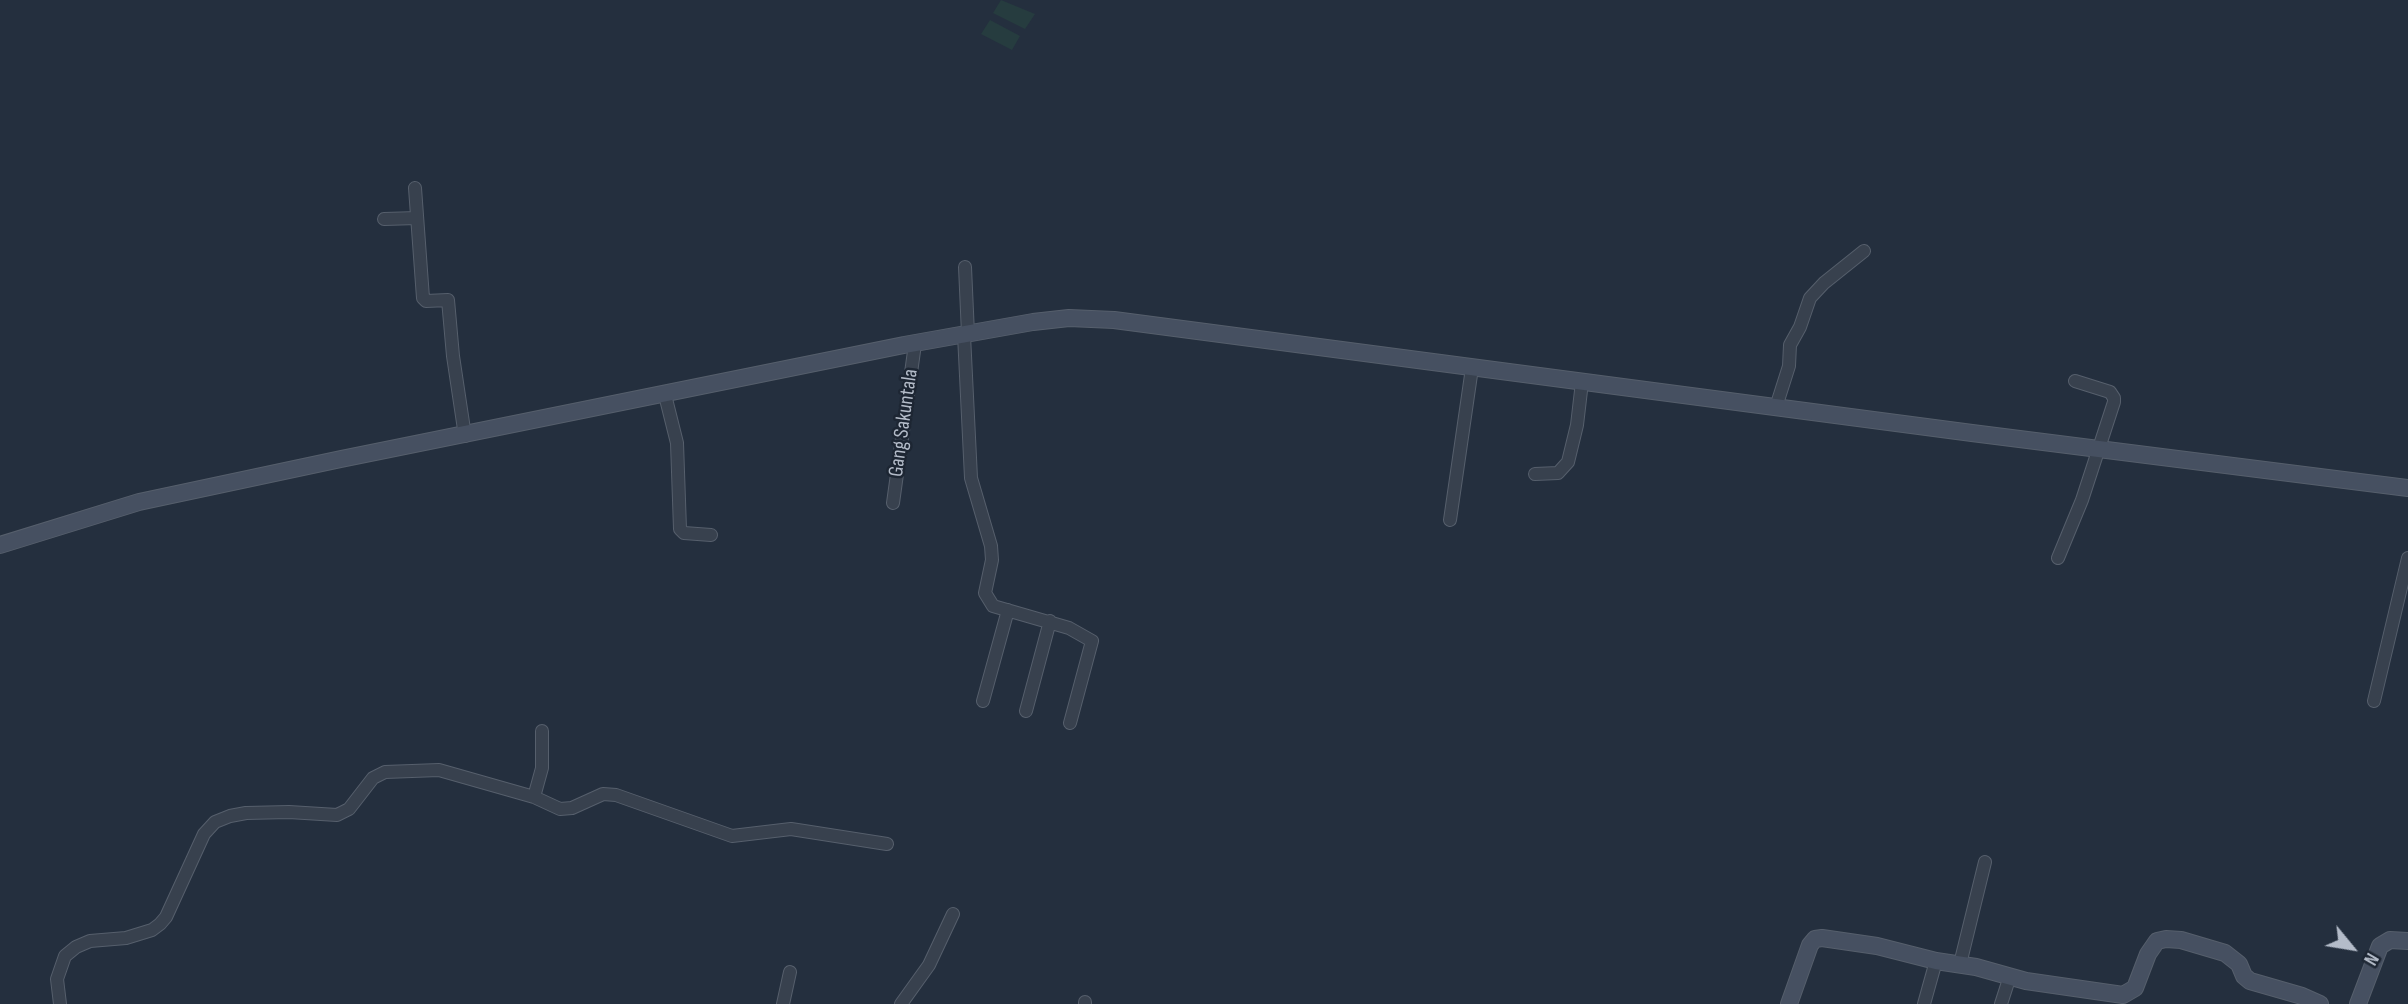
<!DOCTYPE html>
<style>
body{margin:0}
#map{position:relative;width:2408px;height:1004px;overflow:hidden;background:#242f3e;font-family:"Sofia Sans Condensed",sans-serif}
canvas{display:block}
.north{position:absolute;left:2317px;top:913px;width:70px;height:70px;-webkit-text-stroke:5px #1d2633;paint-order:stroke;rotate:120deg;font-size:19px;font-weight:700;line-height:28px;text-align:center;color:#b4bcc9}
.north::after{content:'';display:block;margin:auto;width:24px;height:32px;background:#b4bcc9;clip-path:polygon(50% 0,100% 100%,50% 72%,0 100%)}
</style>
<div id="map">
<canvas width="2408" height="1004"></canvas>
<div class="north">N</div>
</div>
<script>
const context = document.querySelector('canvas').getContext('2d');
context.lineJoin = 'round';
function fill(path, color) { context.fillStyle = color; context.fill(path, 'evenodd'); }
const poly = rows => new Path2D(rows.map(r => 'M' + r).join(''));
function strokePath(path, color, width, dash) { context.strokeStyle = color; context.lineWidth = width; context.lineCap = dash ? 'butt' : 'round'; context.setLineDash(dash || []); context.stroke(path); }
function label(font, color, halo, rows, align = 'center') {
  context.font = font + ' "Sofia Sans Condensed",sans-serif'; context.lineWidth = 5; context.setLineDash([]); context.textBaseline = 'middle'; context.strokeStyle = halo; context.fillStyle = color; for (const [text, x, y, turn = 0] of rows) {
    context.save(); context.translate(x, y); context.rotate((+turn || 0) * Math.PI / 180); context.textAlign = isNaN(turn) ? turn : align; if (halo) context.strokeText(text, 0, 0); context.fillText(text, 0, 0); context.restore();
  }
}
fill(poly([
 [1001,0,1035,14,1025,29,993,13],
 [990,20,1020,36,1012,50,981,34]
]), '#263c3f');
const street = poly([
 [415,188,423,298,426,301,448,300,453,356,465,436],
 [384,219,417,218],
 [965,267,968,334],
 [964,335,971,478,991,546,992,560,985,593,993,606,1069,628,1092,641,1070,723],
 [665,395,677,443,680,529,684,533,711,535],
 [1776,407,1789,366,1790,345,1800,327,1810,298,1824,283,1864,251],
 [1535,474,1558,473,1568,462,1577,425,1582,382],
 [893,503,915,344],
 [1450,520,1472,368],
 [2058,558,2082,500,2114,402,2114,398,2110,392,2075,381],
 [983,701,1008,610],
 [2374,701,2408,558],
 [1026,711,1050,621],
 [534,797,542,768,542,731],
 [1960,964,1985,862],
 [60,1004,57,979,65,956,76,947,90,941,126,938,152,930,160,924,166,917,204,834,215,822,230,816,246,813,289,812,337,815,349,809,373,778,385,772,439,770,534,797,560,809,572,808,603,794,616,795,732,836,791,829,887,844],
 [783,1004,790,972],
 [901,1004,929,965,953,914],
 [1085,1004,1085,1002],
 [1924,1004,1936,961],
 [2001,1004,2010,976]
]);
const secondary = poly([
 [0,545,139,502,341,459,904,345,1033,322,1069,318,1114,320,1972,433,2408,488],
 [1789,1004,1810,945,1815,939,1822,938,1877,946,1936,961,1976,967,2026,981,2123,995,2135,988,2148,954,2157,941,2166,939,2181,940,2225,953,2239,964,2244,976,2250,981,2302,996,2320,1004],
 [2358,1004,2380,946,2390,940,2408,941]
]);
strokePath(street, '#565f6c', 14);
strokePath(secondary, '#565f6c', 18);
strokePath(street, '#38414e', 12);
strokePath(secondary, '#465061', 16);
label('21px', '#b4bcc9', '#1d2633', [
 ["Gang Sakuntala",904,423,-82]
]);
</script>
